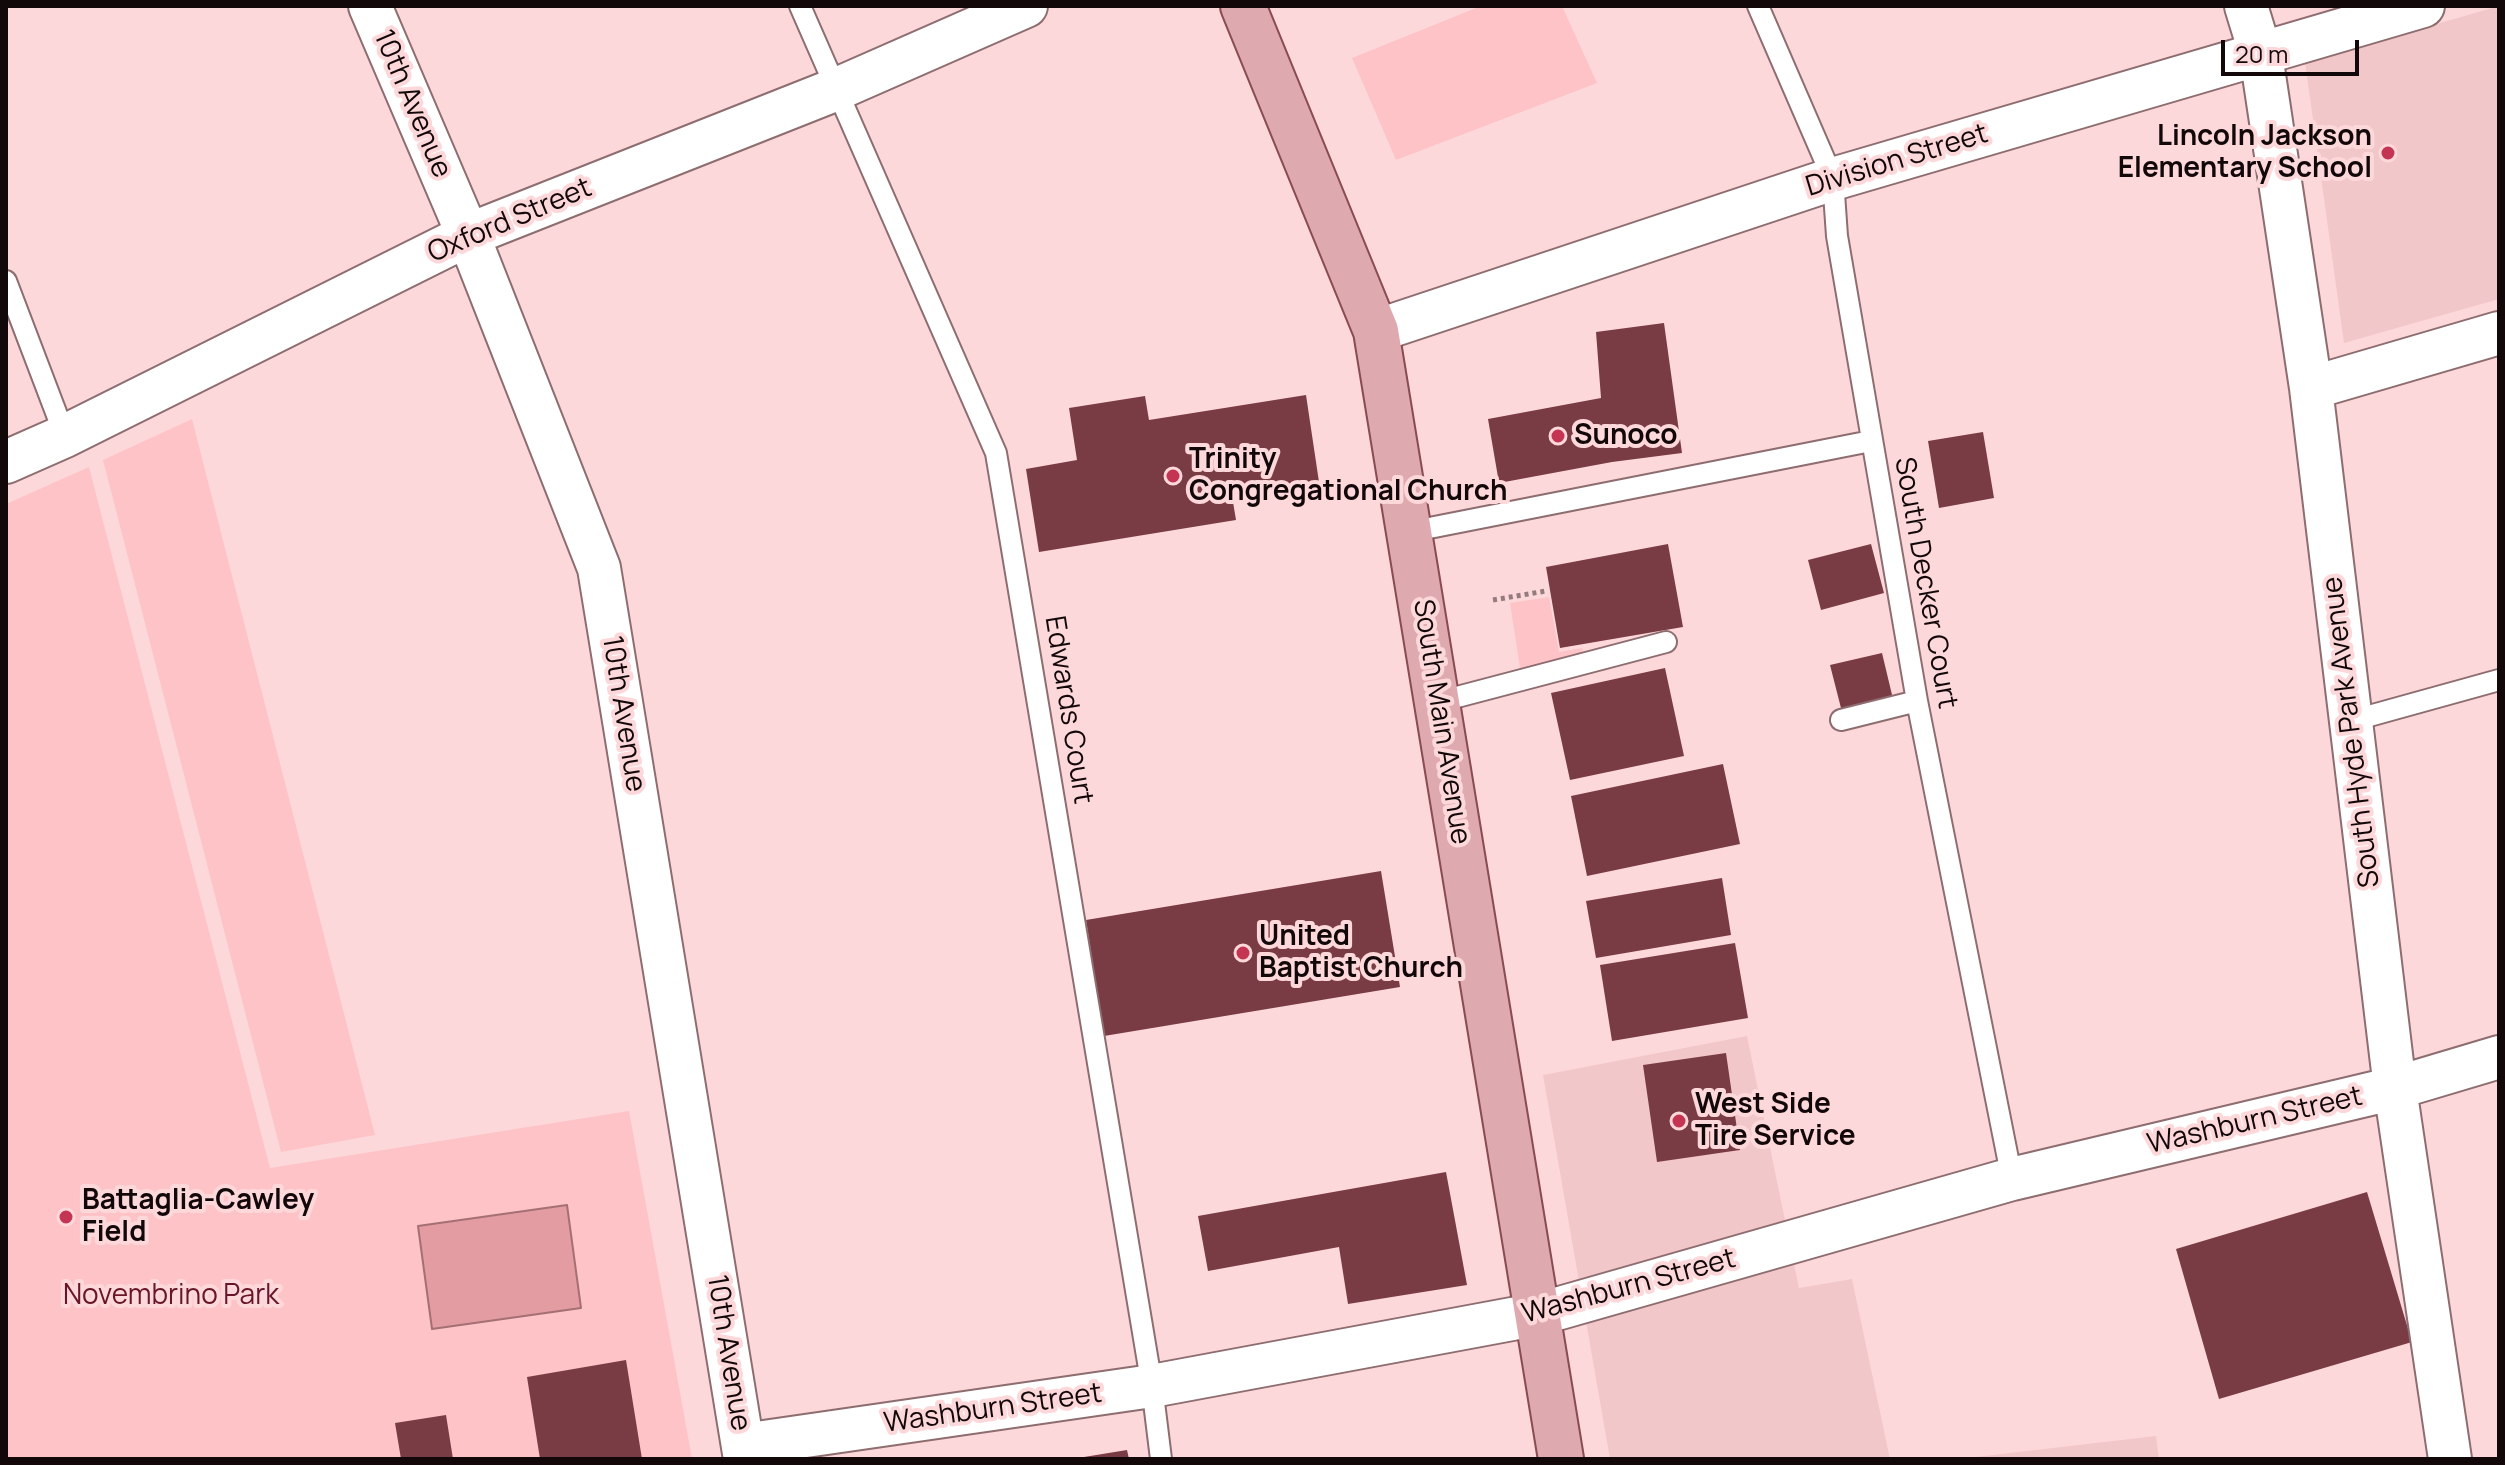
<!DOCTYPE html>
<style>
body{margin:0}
#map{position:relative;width:2505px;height:1465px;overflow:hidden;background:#fdd8db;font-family:Manrope,sans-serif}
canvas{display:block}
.frame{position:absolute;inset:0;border:8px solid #130809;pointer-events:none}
.scale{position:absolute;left:2221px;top:40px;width:138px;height:36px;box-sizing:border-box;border:4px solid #130809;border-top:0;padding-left:10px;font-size:24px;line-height:28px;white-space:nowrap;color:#130809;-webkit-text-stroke:6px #fdd8db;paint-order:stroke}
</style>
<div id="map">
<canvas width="2505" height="1465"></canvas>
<div class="frame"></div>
<div class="scale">20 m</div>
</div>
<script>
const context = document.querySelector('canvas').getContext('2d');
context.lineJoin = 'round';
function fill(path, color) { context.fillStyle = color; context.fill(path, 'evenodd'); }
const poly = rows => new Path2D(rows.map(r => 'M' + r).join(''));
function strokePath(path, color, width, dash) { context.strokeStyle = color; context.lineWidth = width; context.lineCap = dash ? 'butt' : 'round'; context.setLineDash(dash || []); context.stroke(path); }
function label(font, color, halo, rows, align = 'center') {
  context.font = font + ' Manrope,sans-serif'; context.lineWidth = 8; context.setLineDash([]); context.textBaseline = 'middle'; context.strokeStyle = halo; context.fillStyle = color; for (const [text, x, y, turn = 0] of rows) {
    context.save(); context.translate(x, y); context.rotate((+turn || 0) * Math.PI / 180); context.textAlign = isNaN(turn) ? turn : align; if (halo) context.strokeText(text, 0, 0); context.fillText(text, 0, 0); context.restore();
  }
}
fill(poly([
 [2499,6,2499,299,2344,343,2305,62],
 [1747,1036,1799,1288,1852,1279,1890,1459,1610,1459,1543,1075],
 [2156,1436,2159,1459,1958,1459]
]), '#f2c7ca');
fill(poly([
 [1481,6,1562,6,1597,83,1396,160,1352,58],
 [192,419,375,1135,281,1152,103,460],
 [89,467,270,1168,629,1111,692,1459,6,1459,6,504],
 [1549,597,1559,652,1582,648,1584,658,1520,668,1510,603]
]), '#fdc3c7');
const water = poly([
 [567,1205,581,1308,432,1329,418,1226,567,1205]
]);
fill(water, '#e39ca2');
strokePath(water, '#a57074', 2);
fill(poly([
 [1664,323,1682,453,1612,462,1499,483,1488,419,1601,398,1596,332],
 [1306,395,1319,482,1232,496,1236,520,1039,552,1026,469,1077,460,1069,408,1145,396,1149,420],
 [1983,432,1994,498,1939,508,1928,441],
 [1668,544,1683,627,1560,648,1546,567],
 [1871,544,1884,593,1821,610,1808,560],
 [1882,653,1893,699,1842,712,1830,665],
 [1665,668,1684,756,1570,780,1551,693],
 [1723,764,1740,844,1587,876,1571,796],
 [1381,871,1400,987,1104,1036,1086,920],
 [1722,878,1731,935,1596,958,1586,901],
 [1735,943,1748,1018,1612,1041,1600,965],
 [1726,1053,1740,1150,1657,1162,1643,1065],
 [1446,1172,1467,1285,1348,1304,1339,1247,1208,1271,1198,1216],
 [2367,1192,2412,1342,2219,1399,2176,1249],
 [626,1360,642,1459,540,1459,527,1377],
 [446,1415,453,1459,401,1459,395,1423],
 [1127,1450,1129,1459,1084,1459,1084,1457]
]), '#793c44');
const lane = poly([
 [800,6,996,453,1152,1386,1161,1459],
 [1758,6,1833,179,1837,236,1917,701,2012,1179],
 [6,281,65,436],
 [1409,532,1871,441],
 [1438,702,1666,642],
 [1841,720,1917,701],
 [2351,721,2499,680]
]);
const street = poly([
 [370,6,468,235,599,568,745,1459],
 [2246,6,2261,55,2311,388,2395,1088,2450,1459],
 [1376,331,1833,179,2423,6],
 [2311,388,2499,333],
 [6,462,65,436,468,235,837,89,1026,6],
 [743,1445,1152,1386,1539,1314,2012,1179,2395,1088,2499,1057]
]);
const primary = poly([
 [1243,6,1376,331,1561,1459]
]);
strokePath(lane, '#8d6d70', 24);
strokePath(street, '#8d6d70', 46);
strokePath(primary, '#894c52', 48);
strokePath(poly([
 [1493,600,1546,591]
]), '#947b7d', 5, [4, 4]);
strokePath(lane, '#fff', 20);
strokePath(street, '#fff', 42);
strokePath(primary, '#dea9af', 44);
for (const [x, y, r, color] of [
 [2388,153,8,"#c43453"],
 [1558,436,8,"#c43453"],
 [1173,476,8,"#c43453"],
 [1243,953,8,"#c43453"],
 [1679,1121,8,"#c43453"],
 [66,1217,8,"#c43453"]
]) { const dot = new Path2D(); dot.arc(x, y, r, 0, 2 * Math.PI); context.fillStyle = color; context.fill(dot); strokePath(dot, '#fdd8db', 3); }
label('28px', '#130809', '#fdd8db', [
 ["10th Avenue",412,104,67],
 ["Division Street",1897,161,-17],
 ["Oxford Street",510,221,-23],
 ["South Decker Court",1925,583,80],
 ["Edwards Court",1068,710,81],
 ["10th Avenue",623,714,81],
 ["South Main Avenue",1441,722,81],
 ["South Hyde Park Avenue",2352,732,-97],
 ["Washburn Street",2255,1121,-13],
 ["Washburn Street",1629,1287,-15],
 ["10th Avenue",728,1353,81],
 ["Washburn Street",993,1409,-8]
]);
label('bold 28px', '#130809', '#fdd8db', [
 ["Lincoln Jackson",2372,137,"right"],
 ["Elementary School",2372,169,"right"],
 ["Sunoco",1574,436],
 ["Trinity",1189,460],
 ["Congregational Church",1189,492],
 ["United",1259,937],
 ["Baptist Church",1259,969],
 ["West Side",1695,1105],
 ["Tire Service",1695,1137],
 ["Battaglia-Cawley",82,1201],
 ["Field",82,1233]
], 'left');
label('28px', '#681528', '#fdd8db', [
 ["Novembrino Park",171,1296]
]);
</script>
